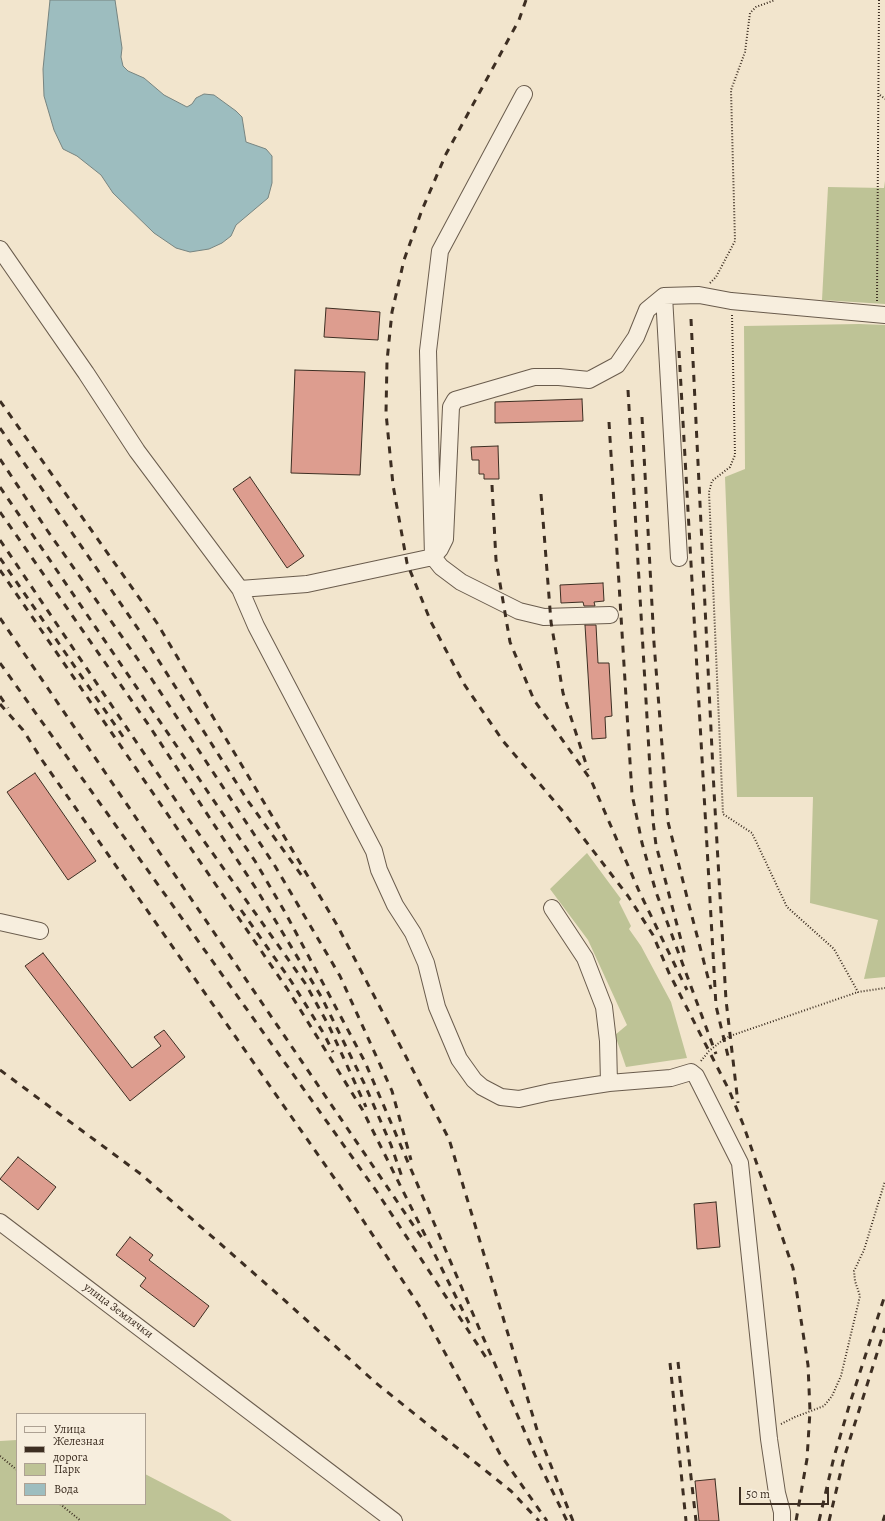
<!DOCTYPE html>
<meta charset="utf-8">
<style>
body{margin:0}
#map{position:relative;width:885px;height:1521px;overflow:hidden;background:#f2e5cd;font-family:Alegreya,serif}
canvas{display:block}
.legend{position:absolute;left:16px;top:1413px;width:130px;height:92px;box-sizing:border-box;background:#f7eede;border:1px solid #ada193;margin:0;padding:5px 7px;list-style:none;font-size:12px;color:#3d2e22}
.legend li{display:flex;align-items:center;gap:8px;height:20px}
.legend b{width:20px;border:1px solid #ada193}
.scale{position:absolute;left:739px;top:1487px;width:90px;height:18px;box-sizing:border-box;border:2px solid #3d2e22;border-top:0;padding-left:5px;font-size:12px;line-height:14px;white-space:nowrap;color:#3d2e22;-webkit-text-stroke:3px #f7eede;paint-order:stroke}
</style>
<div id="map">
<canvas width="885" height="1521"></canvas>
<ul class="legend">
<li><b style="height:5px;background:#f7eede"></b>Улица</li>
<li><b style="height:5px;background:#3d2e22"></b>Железная дорога</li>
<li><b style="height:11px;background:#bec396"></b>Парк</li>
<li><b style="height:11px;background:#9dbdbf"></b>Вода</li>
</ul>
<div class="scale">50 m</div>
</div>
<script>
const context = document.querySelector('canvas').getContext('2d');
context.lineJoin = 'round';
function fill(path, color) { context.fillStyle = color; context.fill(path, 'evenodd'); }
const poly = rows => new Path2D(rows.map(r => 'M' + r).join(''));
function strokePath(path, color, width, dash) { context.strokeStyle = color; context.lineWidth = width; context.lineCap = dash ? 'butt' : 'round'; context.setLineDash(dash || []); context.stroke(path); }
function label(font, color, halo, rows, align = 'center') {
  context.font = font + ' Alegreya,serif'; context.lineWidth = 3.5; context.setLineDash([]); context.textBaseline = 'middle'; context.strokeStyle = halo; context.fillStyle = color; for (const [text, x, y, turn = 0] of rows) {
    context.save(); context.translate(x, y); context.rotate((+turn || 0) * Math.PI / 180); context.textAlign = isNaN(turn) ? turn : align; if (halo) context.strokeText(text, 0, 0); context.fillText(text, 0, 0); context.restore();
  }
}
fill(poly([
 [885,181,885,304,822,300,828,187,884,188],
 [859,324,885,325,885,977,864,979,878,920,810,903,813,797,737,797,725,477,745,469,744,326],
 [587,853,621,899,619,902,631,926,629,929,641,946,671,1002,687,1058,626,1067,615,1035,627,1025,588,940,550,889],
 [17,1440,17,1504,145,1504,145,1474,222,1514,232,1521,0,1521,0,1441]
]), '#bec396');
const water = poly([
 [50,0,115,0,122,48,121,57,123,66,128,71,144,78,164,95,187,107,192,104,196,98,204,94,214,95,236,111,242,117,246,142,266,149,272,156,272,183,268,198,236,225,231,236,222,243,209,249,190,252,176,248,154,233,113,193,101,175,77,156,63,149,54,130,44,96,43,69,50,0]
]);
fill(water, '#9dbdbf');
strokePath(water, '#778480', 1);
const building = poly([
 [326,308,380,312,378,340,324,337,326,308],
 [295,370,365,372,360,475,291,473,295,370],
 [582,399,583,421,495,423,495,402,582,399],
 [498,446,499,479,484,479,484,474,479,474,479,460,472,460,471,447,498,446],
 [250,477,304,556,287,568,233,489,250,477],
 [603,583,604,601,594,602,595,606,584,606,583,602,561,603,560,585,603,583],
 [585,625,596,625,598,663,609,663,612,716,605,717,606,738,592,739,585,625],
 [35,773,96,861,68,880,7,792,35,773],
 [43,953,132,1068,161,1046,154,1037,164,1030,185,1057,130,1101,25,966,43,953],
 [18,1157,56,1187,38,1210,0,1179,18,1157],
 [716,1202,720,1247,697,1249,694,1204,716,1202],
 [130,1237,153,1255,149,1260,209,1306,194,1327,140,1286,146,1278,116,1255,130,1237],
 [715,1479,719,1521,699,1521,695,1481,715,1479]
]);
fill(building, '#dd9d8f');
strokePath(building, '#3d2e22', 1);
const minor = poly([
 [524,94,440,251,428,351,433,557,441,567,461,582,519,611,544,617,610,615],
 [0,249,86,373,137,451,240,589,256,626,374,851,379,870,395,905,413,933,426,963,437,1007,459,1059,474,1080,482,1087,501,1097,519,1099,550,1092,609,1083,671,1078,691,1072,696,1076,740,1163,769,1439,777,1493,782,1512,782,1521],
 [664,296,679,558],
 [240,589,307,584,433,557,440,549,445,539,451,407,455,400,534,377,559,377,589,380,617,365,636,337,647,310,664,296,699,295,731,301,885,315],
 [552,908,585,958,604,1007,608,1041,609,1083],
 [0,922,40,931],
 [0,1222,394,1521]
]);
strokePath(minor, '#6a5c4d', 18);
strokePath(poly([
 [880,95,885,99],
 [710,283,716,277,735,241,731,90,745,52,750,13,756,7,775,0],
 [877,301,879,0],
 [732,315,735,455,730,467,712,481,709,492,723,814,752,833,787,907,834,949,858,992,885,988],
 [701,1061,709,1051,724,1039,730,1036,858,992],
 [781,1424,795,1417,824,1406,832,1396,841,1376,860,1296,855,1281,854,1271,864,1250,885,1181],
 [0,1456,17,1470],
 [60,1504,81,1521]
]), '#3d2e22', 2, [1, 2]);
strokePath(minor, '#f7eede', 16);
strokePath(poly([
 [526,0,519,20,446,154,422,210,404,260,392,312,387,361,386,413,393,485,407,563,431,622,464,684,503,741,561,809,628,896,653,935,669,973,729,1090,743,1124,793,1268,808,1365,810,1411,807,1459,796,1521],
 [691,319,714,791,726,1000,738,1103],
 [679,351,716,1006,728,1056],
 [628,390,653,821,656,845,686,959],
 [0,401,157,623,337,925,449,1139,538,1433,573,1521],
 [642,417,654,643,668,822,689,905,711,989],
 [609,422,632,794,642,843,656,892,716,1054],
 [0,428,143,636,248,801,302,876],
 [0,459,47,530,151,678,275,866,340,976,392,1091,411,1160],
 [492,485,496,560,510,642,534,700,591,780,639,891,687,990],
 [0,487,255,861,286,914,365,1062,479,1328,535,1455],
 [541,494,551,622,563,693,588,770],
 [0,512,150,727,257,890,322,998,364,1083,391,1145,403,1180],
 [0,540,189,820,305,983,329,1026,366,1107],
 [0,558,126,741],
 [0,570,288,990,362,1109,469,1323],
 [0,618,424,1241],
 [0,663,377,1192,487,1359],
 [0,696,8,708],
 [0,704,23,730,42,760,351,1202,420,1307,500,1454,547,1521],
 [241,910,291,981,324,1034,333,1052],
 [0,1070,142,1175,282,1298,376,1383,511,1491,539,1521],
 [678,1362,696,1521],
 [670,1363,686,1521],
 [533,1451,567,1521],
 [819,1521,834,1457,850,1403,885,1295],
 [829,1521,844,1458,885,1328],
 [883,1521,885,1515]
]), '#3d2e22', 3, [7, 7]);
label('12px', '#3d2e22', '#f7eede', [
 ["улица Землячки",118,1311,37]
]);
</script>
